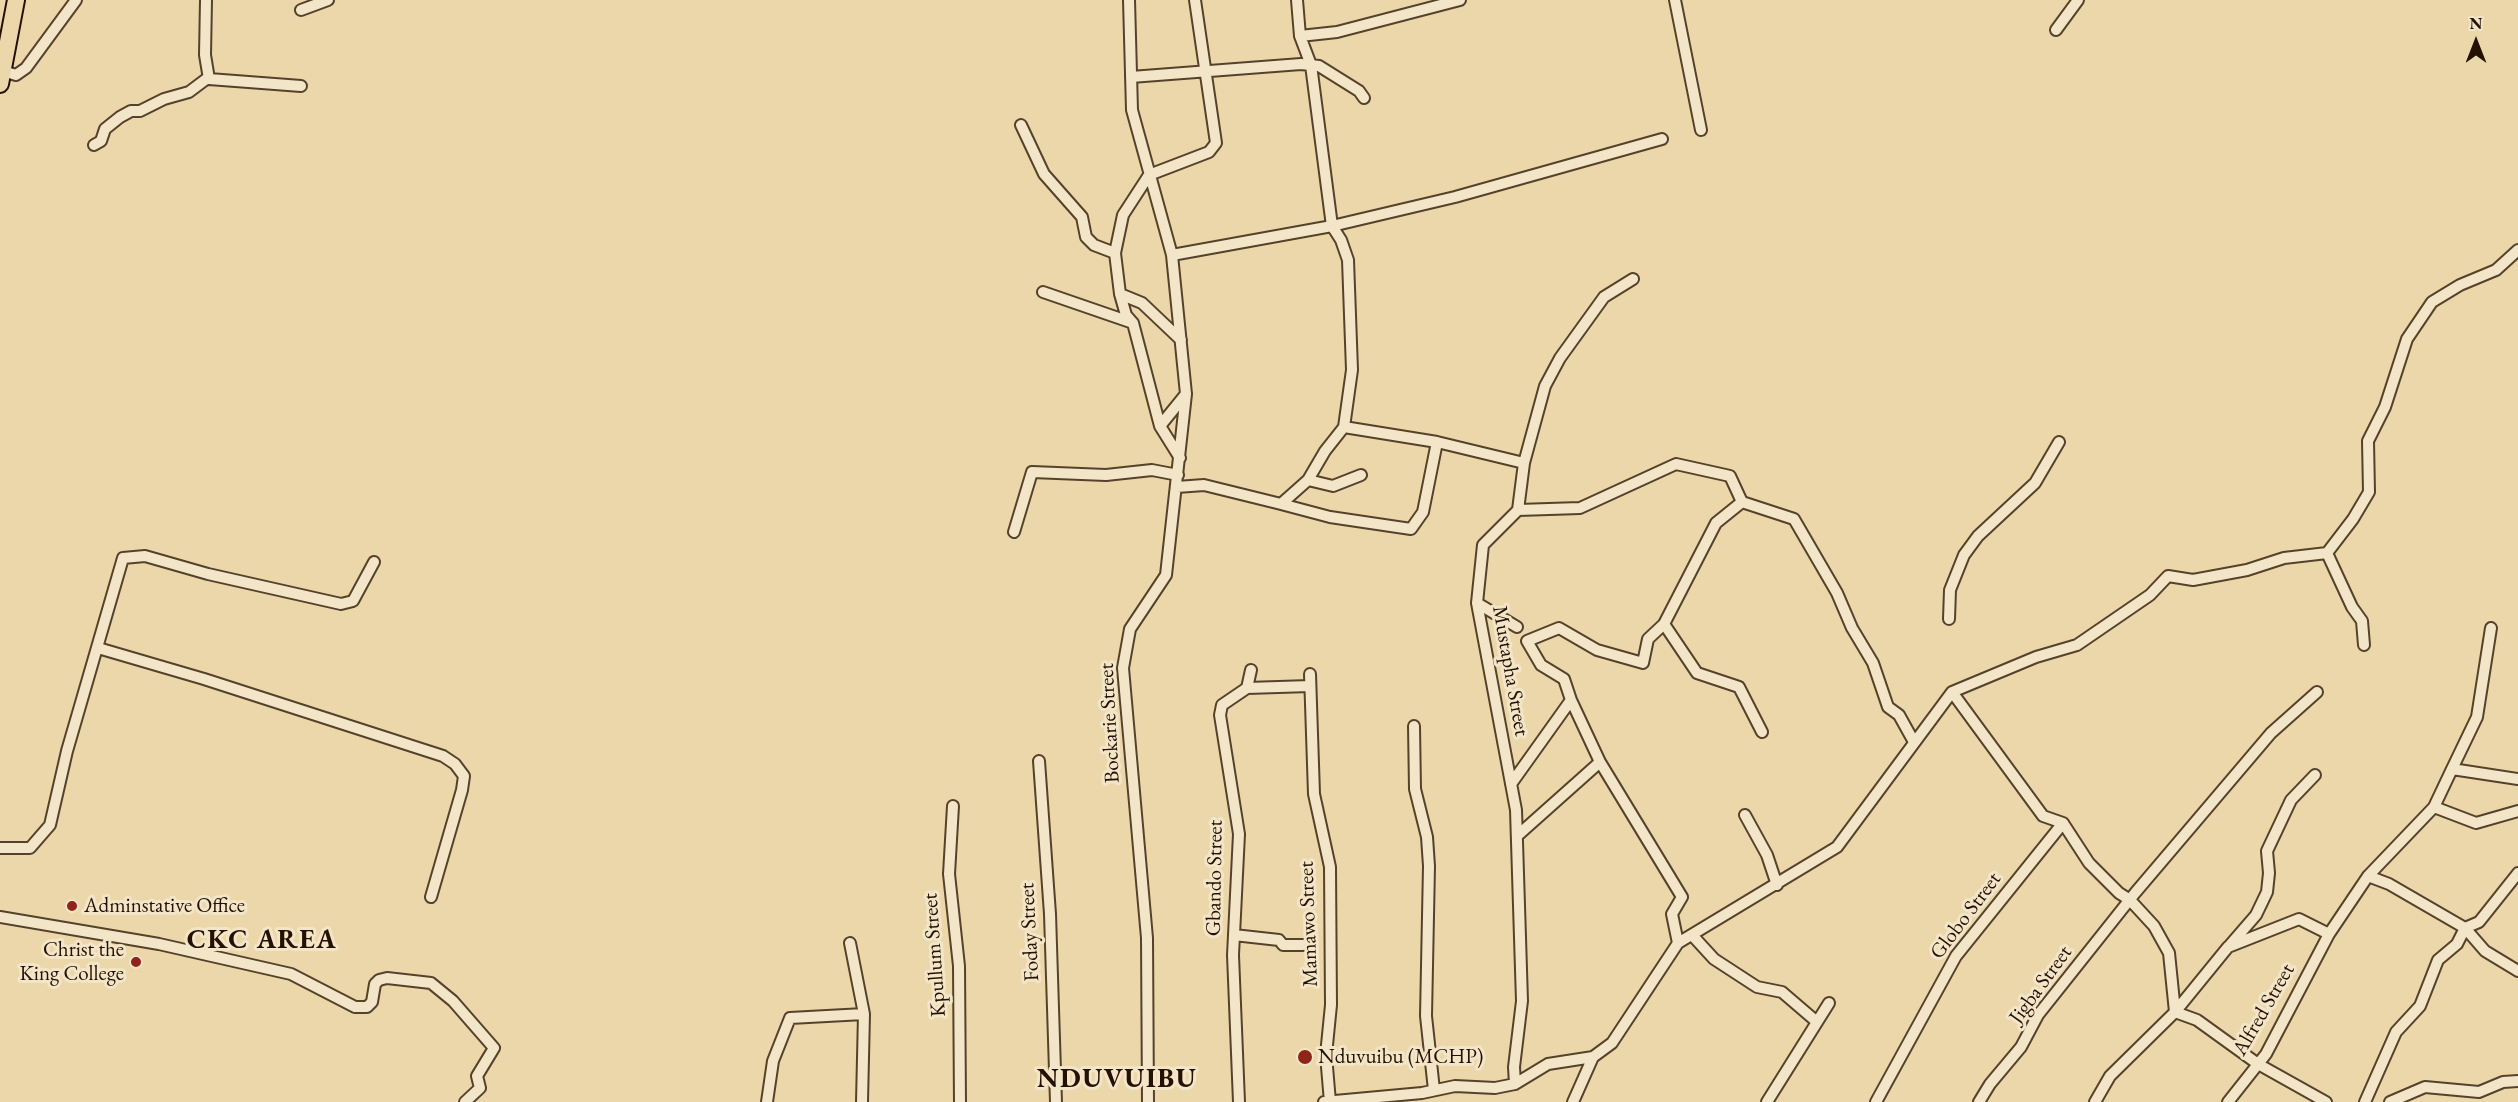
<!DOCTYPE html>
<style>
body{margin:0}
#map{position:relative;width:2518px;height:1102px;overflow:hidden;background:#ebd7aa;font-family:"EB Garamond",serif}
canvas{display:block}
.north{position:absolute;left:2446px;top:12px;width:60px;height:60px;-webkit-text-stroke:4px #f2e5c8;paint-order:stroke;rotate:0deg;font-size:16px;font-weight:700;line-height:24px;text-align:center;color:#251101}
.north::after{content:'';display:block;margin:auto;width:21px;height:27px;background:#251101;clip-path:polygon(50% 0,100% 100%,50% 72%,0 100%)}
</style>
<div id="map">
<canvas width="2518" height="1102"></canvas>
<div class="north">N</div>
</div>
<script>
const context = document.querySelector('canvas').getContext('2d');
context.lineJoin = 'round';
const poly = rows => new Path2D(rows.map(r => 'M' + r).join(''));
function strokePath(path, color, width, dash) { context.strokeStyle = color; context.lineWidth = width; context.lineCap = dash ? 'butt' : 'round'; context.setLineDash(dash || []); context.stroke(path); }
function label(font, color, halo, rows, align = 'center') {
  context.font = font + ' "EB Garamond",serif'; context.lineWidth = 6; context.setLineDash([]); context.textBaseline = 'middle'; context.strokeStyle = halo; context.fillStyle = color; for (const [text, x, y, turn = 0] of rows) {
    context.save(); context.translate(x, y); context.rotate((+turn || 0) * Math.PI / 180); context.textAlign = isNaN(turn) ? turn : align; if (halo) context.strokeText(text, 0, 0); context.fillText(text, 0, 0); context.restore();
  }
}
const minor = poly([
 [206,0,205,55,209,79,301,86],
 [1129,0,1132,110,1172,255,1186,394],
 [1297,0,1300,36,1337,32,1460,0],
 [1675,0,1701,130],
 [301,10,328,0],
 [2056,30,2078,0],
 [3,71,16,75,26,68,76,0],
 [1131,77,1301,64,1319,66,1359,91,1364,98],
 [1021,125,1044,174,1082,217,1086,237,1094,245,1115,253,1120,294,1126,315,1133,323,1160,426,1180,458],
 [94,145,101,141,105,129,120,117,131,111,140,111,164,99,189,92,209,77],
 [1115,253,1123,215,1149,175,1209,152,1216,143,1195,0],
 [1172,255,1332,226,1311,65,1300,36],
 [1043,292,1133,323],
 [1120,294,1142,303,1181,340],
 [1344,427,1437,442,1524,463],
 [1308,480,1333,486,1361,475],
 [1177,487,1204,485,1281,504,1308,480,1325,451,1344,427,1352,370,1348,260,1341,240,1332,226,1455,197,1662,139],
 [1281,504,1330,517,1411,529,1423,512,1437,442],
 [1518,510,1580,508,1676,464,1730,476,1742,502,1794,519,1837,593,1852,628,1873,663,1888,707,1899,715,1914,742],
 [1014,532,1032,472,1106,475,1152,470,1178,475],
 [2327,553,2352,607,2362,621,2364,645],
 [1477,603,1517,627],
 [1949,619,1950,590,1964,555,1978,536,2035,483,2059,442],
 [1664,624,1697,673,1739,687,1762,732],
 [98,648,204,679,443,756,455,764,464,776,462,790,431,897],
 [1310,674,1314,794,1330,867,1331,1005,1326,1055,1330,1102],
 [1247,688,1310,686],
 [1952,692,2036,657,2077,645,2150,595,2168,576,2193,580,2247,570,2284,558,2327,553,2353,519,2369,492,2368,441,2385,407,2407,339,2432,302,2460,285,2496,270,2518,250],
 [1571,700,1600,762,1682,897,1672,914,1678,943],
 [1414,726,1415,789,1427,837,1429,866,1426,1016,1434,1090],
 [1039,761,1050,914,1056,1102],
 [2452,769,2477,717,2491,628],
 [1511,784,1571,700,1564,679,1541,665,1527,641,1559,628,1597,650,1643,663,1648,639,1664,624,1716,523,1742,502],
 [953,806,949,874,959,966,960,1102],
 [2434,807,2452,769,2518,779],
 [1745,815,1767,855,1777,885],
 [1517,836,1600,762],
 [0,848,30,848,50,825,67,751,123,558,145,556,208,574,341,604,353,601,374,562],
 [2368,876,2389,884,2465,928,2479,922,2518,873],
 [0,917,159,944,291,974,355,1007,367,1007,372,1002,375,984,379,980,387,978,431,983,453,1001,494,1048,477,1076,480,1088,465,1102],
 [1234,935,1279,940,1283,945,1303,945],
 [1692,935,1714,959,1757,987,1782,992,1817,1022],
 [850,943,864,1014,862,1102],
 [2230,945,2256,915,2267,892,2269,873,2267,851,2291,800,2315,775],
 [2175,1012,2197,1020,2258,1064,2326,1102],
 [1515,1084,1514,1067,1522,1001,1516,810,1477,603,1483,545,1518,510,1524,463,1545,386,1560,358,1604,297,1633,279],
 [767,1102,773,1061,790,1018,864,1014],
 [1148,1102,1147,938,1123,668,1130,629,1166,575,1186,394,1160,426],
 [1239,1102,1233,955,1239,834,1220,715,1222,705,1247,688,1251,670],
 [1324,1102,1422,1093,1455,1086,1495,1088,1515,1084,1548,1064,1593,1057,1612,1043,1678,943,1837,847,1952,692,2043,816,2063,823,2089,863,2119,893,2130,900,2154,926,2169,953,2175,1012],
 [1573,1102,1593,1057],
 [1767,1102,1829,1003],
 [1876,1102,1956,956,2063,823],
 [1979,1102,1990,1084,2021,1047,2038,1015,2135,893,2271,733,2317,692],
 [2095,1102,2110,1076,2175,1012,2228,947,2299,919,2329,934,2368,876,2434,807,2476,823,2518,811],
 [2228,1102,2266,1054,2329,934],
 [2365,1102,2396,1032,2420,1006,2438,960,2457,944,2465,928,2485,951,2518,971],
 [2390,1102,2425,1087,2479,1092,2503,1082,2518,1081]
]);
const primary = poly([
 [0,84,16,0]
]);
strokePath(minor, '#56422b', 14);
strokePath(primary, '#251101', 20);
strokePath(minor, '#f2e5c8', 10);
strokePath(primary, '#ebd7aa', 16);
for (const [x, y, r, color] of [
 [72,906,6,"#8f2418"],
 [136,962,6,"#8f2418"],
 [1305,1057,8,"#8f2418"]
]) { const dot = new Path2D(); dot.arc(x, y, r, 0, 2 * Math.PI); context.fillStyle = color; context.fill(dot); strokePath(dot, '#f2e5c8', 2); }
label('21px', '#251101', '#f2e5c8', [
 ["Mustapha Street",1510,671,80],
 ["Bockarie Street",1110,723,-93],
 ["Gbando Street",1215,878,-89],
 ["Globo Street",1966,916,-53],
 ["Mamawo Street",1309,924,-92],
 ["Foday Street",1030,932,-93],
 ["Kpullum Street",935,955,-94],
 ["Jigba Street",2041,985,-54],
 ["Alfred Street",2264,1010,-60]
]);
label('21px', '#251101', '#f2e5c8', [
 ["Adminstative Office",84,906],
 ["Christ the",124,950,"right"],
 ["King College",124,974,"right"],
 ["Nduvuibu (MCHP)",1318,1057]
], 'left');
context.letterSpacing = '1.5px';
label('bold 27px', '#251101', '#f2e5c8', [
 ["CKC AREA",262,941],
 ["NDUVUIBU",1117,1080]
]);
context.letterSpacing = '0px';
</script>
